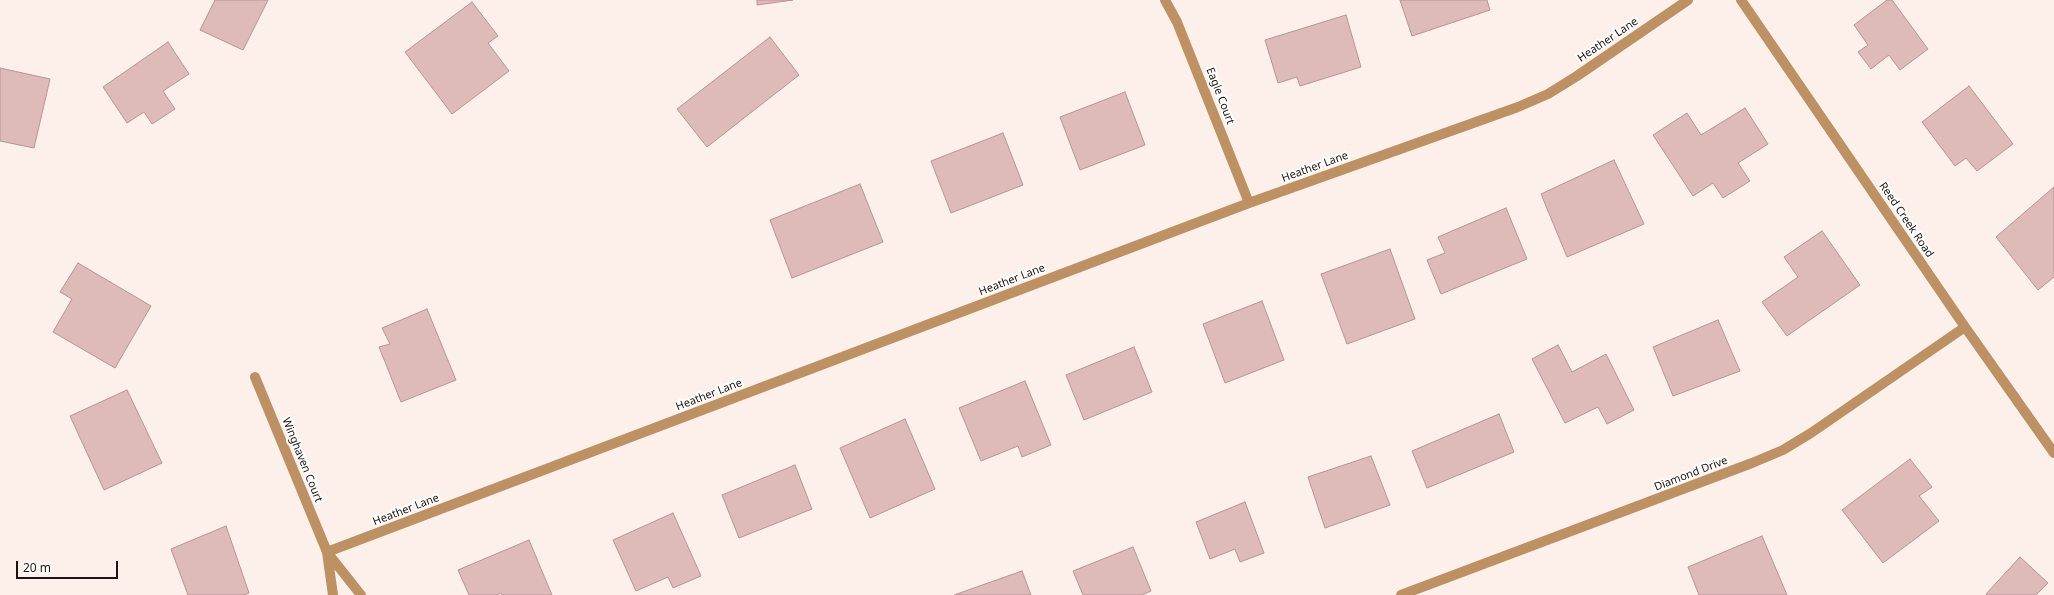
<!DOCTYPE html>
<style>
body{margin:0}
#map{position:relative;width:2054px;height:595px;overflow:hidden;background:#fdf0ea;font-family:"Noto Sans",sans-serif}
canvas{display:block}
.scale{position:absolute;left:16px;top:561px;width:102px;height:18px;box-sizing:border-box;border:2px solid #1e130e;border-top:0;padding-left:5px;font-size:12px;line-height:14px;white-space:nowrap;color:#1e130e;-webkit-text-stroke:3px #fff;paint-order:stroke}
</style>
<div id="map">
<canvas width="2054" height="595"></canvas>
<div class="scale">20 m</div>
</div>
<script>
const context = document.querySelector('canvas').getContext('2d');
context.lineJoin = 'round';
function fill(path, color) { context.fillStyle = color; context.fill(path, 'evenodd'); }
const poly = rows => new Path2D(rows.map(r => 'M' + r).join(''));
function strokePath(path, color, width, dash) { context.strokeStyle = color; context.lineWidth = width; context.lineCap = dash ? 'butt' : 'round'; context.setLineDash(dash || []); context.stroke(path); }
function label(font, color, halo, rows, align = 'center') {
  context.font = font + ' "Noto Sans",sans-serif'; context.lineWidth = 4; context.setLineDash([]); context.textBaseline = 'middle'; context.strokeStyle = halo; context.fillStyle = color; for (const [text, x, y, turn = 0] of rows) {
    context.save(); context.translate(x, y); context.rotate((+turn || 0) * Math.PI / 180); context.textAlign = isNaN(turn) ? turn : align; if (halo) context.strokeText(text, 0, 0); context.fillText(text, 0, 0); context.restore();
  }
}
const building = poly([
 [215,0,268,0,243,50,200,30,215,0],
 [757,0,793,0,757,5,757,0],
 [1400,0,1487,0,1490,10,1412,36,1400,0],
 [1887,0,1892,0,1928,49,1900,70,1889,55,1871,69,1858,52,1868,45,1854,25,1887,0],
 [472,2,498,36,488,43,509,71,452,114,405,52,472,2],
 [1346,15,1361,67,1300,86,1297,77,1278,83,1265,40,1346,15],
 [770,37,799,75,707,147,677,109,770,37],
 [168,42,189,74,163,91,175,109,152,124,144,112,127,123,103,87,168,42],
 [0,68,50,79,34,148,0,141,0,68],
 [1969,86,2013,144,1977,171,1966,158,1955,166,1922,122,1969,86],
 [1125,92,1145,145,1080,170,1060,117,1125,92],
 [1745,108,1768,144,1738,163,1750,181,1723,198,1713,183,1693,196,1653,135,1687,113,1701,135,1745,108],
 [1003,133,1023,185,951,213,931,161,1003,133],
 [1614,160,1644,224,1567,257,1541,194,1614,160],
 [860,184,883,242,792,278,770,220,860,184],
 [2054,187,2054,277,2038,290,1996,237,2054,187],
 [1506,208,1527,259,1441,294,1427,260,1445,253,1438,237,1506,208],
 [1822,231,1860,285,1787,336,1762,302,1798,277,1784,257,1822,231],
 [1390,249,1415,319,1347,344,1321,274,1390,249],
 [78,263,151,306,115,368,53,332,72,299,60,292,78,263],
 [1262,301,1284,360,1225,383,1203,324,1262,301],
 [427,309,456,380,401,402,379,347,390,344,382,328,427,309],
 [1718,320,1740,371,1673,396,1653,347,1718,320],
 [1558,345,1572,372,1606,354,1634,410,1607,424,1598,407,1565,423,1532,359,1558,345],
 [1134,347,1152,392,1084,420,1066,375,1134,347],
 [1025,381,1051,445,1022,457,1018,446,981,461,959,408,1025,381],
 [127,390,162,463,104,490,70,416,127,390],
 [1499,414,1514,452,1427,488,1412,451,1499,414],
 [905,419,935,489,870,518,840,448,905,419],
 [1371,456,1390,505,1325,528,1308,477,1371,456],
 [1910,459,1932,487,1919,496,1939,521,1883,563,1842,510,1910,459],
 [795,465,812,509,739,538,722,495,795,465],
 [1245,502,1264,553,1240,562,1235,549,1210,559,1196,522,1245,502],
 [673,513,701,576,673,588,668,577,636,591,613,540,673,513],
 [226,526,249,593,244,595,188,595,171,549,226,526],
 [1762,536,1787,595,1699,595,1688,567,1762,536],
 [529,540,552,595,502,595,501,593,497,595,469,595,458,570,529,540],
 [1133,547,1151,591,1142,595,1083,595,1073,571,1133,547],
 [2020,557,2048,583,2036,595,1987,595,1986,594,2020,557],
 [1022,571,1031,595,954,595,1022,571]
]);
fill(building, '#debab9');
strokePath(building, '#b79493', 1);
strokePath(poly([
 [1165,0,1177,22,1249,203],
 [1741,0,1965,327,2054,453],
 [255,377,327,552,333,595],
 [327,552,1249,203,1518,107,1548,94,1577,76,1688,0],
 [327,552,361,595],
 [1401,595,1752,463,1783,450,1811,433,1965,327]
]), '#bd9163', 10);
label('11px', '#1e130e', '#fff', [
 ["Heather Lane",1608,40,-34],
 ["Eagle Court",1220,96,69],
 ["Heather Lane",1315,167,-20],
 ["Reed Creek Road",1906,220,56],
 ["Heather Lane",1012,280,-21],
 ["Heather Lane",709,395,-21],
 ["Winghaven Court",302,460,68],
 ["Diamond Drive",1691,474,-21],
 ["Heather Lane",406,510,-21]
]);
</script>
